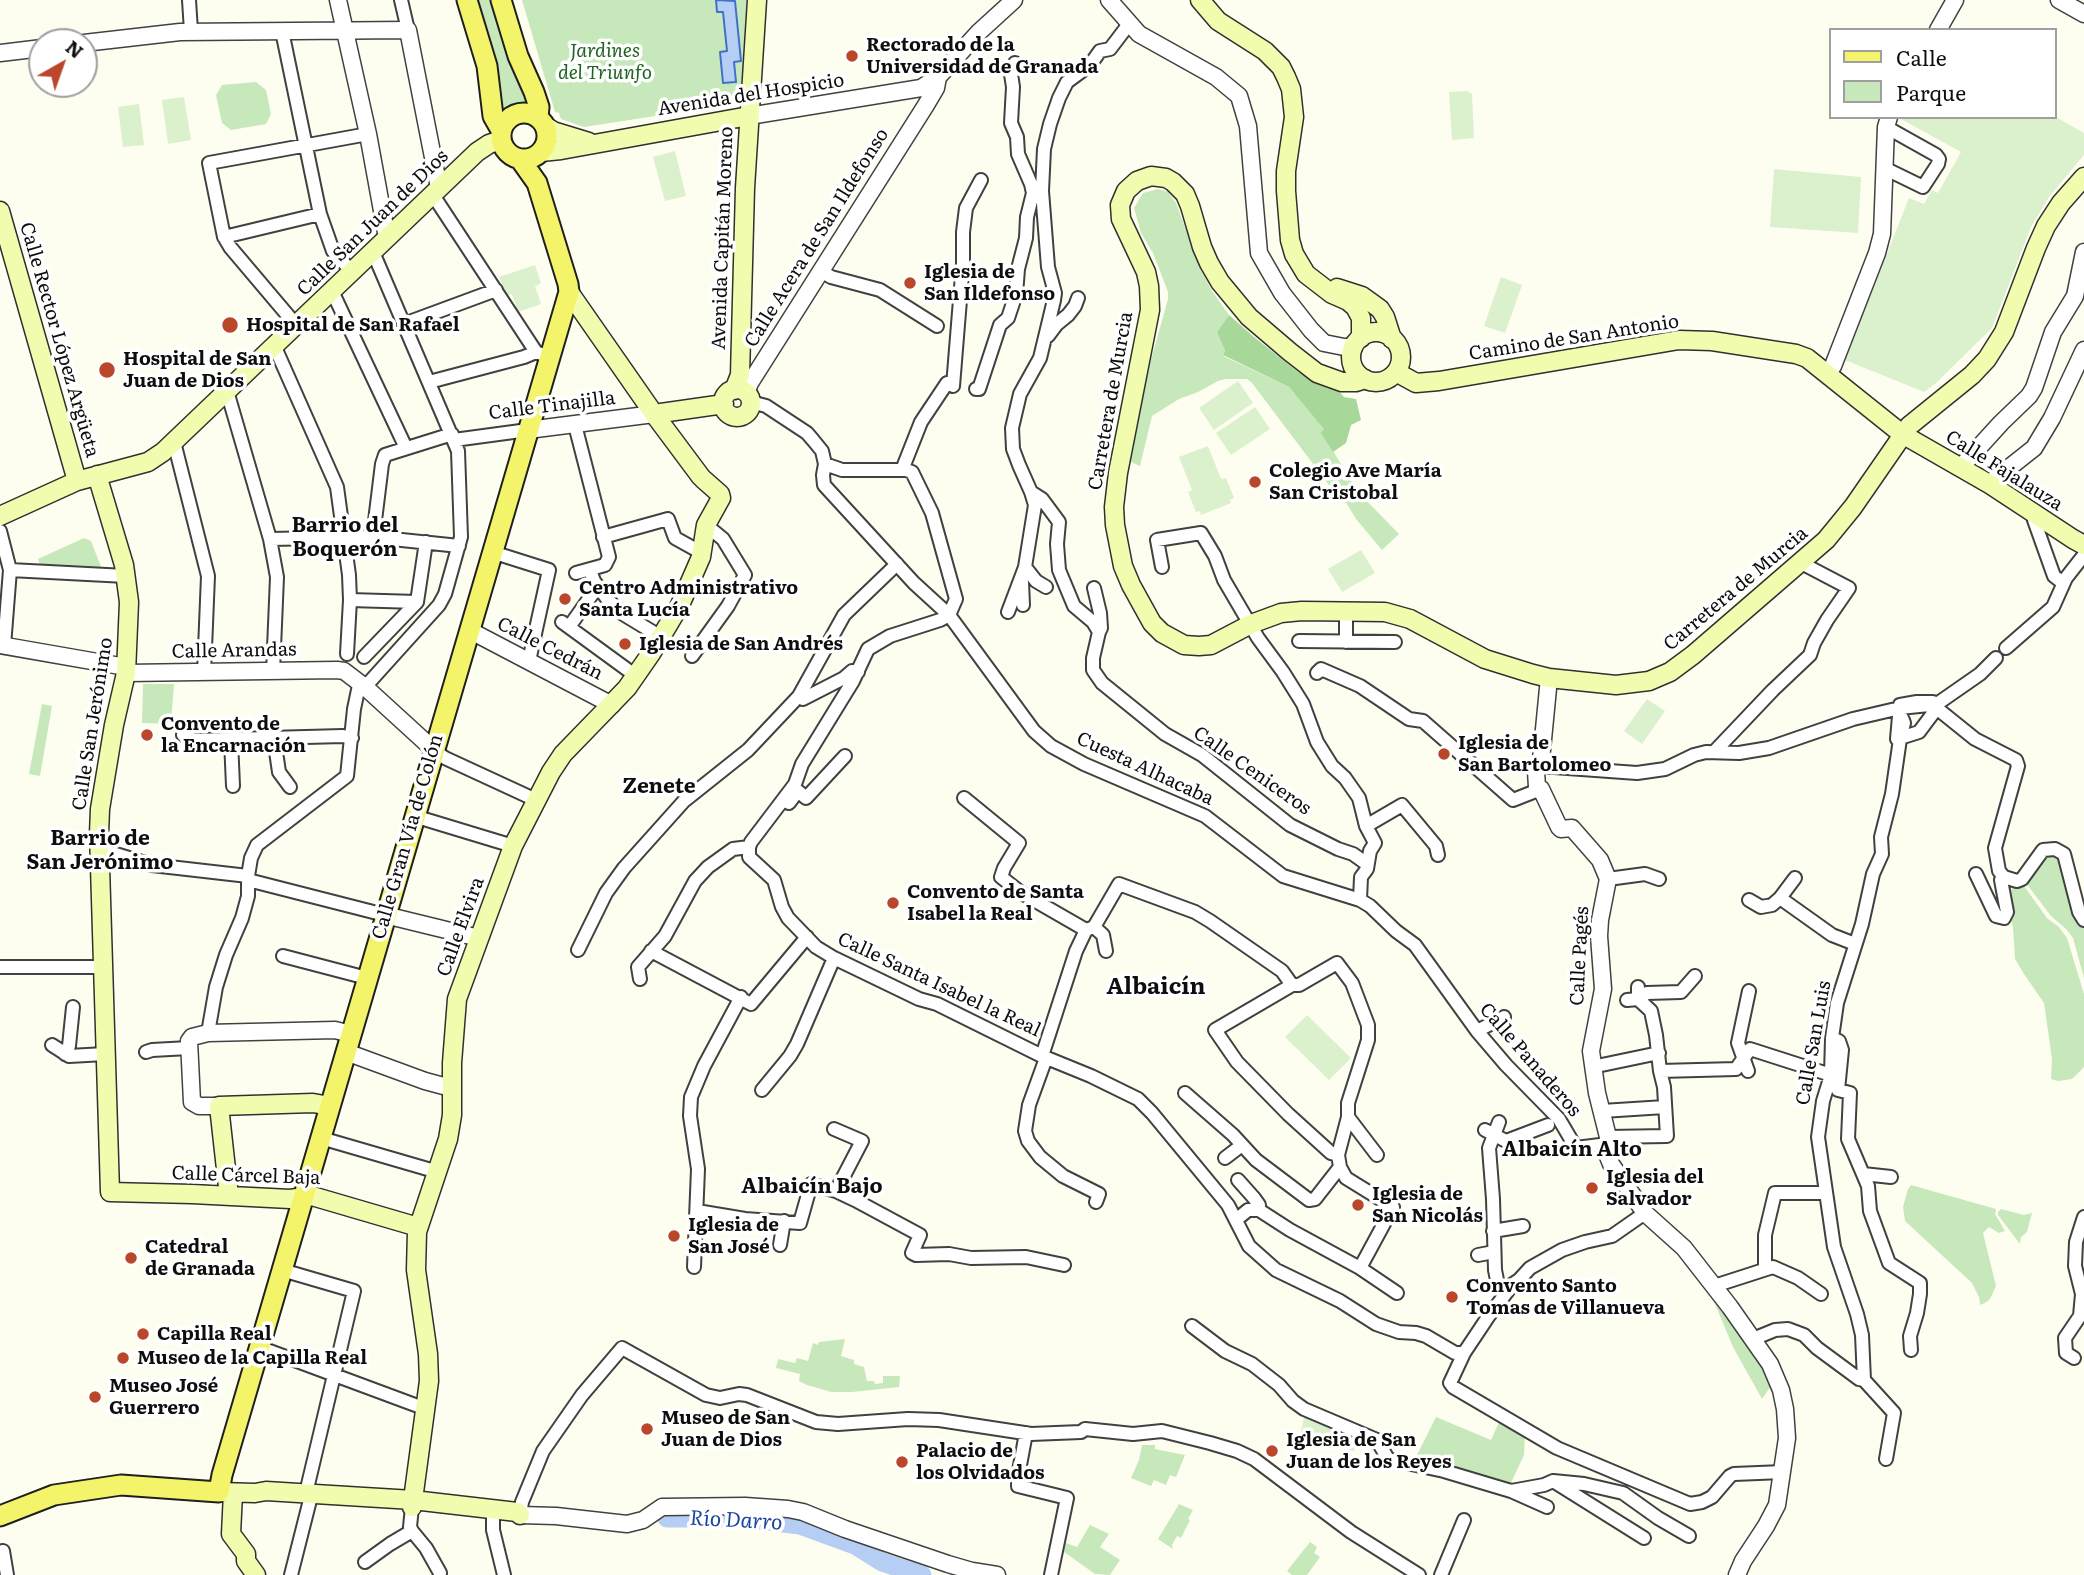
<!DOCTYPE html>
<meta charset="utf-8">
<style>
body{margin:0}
#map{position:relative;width:2084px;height:1575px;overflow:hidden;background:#fefef0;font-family:Literata,serif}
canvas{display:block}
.legend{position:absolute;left:1829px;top:28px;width:228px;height:91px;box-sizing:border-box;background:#fff;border:2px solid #9f9f9f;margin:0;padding:9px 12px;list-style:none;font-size:21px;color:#0e0e0e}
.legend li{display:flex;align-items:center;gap:14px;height:35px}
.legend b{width:35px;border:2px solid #9f9f9f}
.north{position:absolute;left:28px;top:28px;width:70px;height:70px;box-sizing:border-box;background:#fff;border:2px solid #9f9f9f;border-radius:50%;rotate:40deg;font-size:19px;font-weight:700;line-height:28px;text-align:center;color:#0e0e0e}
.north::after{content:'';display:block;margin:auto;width:24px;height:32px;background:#ba472a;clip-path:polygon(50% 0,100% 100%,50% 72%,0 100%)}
</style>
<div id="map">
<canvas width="2084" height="1575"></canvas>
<ul class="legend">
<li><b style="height:9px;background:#f4f46b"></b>Calle</li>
<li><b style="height:19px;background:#c7e8bb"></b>Parque</li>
</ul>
<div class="north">N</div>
</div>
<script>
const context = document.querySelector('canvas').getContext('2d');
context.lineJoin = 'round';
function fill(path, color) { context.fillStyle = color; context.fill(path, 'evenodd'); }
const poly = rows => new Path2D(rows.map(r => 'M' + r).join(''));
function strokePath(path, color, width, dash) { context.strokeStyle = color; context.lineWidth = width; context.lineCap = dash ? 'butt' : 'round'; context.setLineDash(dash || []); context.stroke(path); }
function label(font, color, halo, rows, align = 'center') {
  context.font = font + ' Literata,serif'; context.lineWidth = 7; context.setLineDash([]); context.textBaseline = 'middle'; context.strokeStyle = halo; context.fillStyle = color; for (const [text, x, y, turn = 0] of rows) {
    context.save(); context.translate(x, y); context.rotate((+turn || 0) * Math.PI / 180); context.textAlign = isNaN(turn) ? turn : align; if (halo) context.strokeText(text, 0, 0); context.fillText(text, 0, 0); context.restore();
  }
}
fill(poly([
 [472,0,496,0,532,102,499,113],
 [522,0,747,0,740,103,584,127,561,119,559,113,555,112],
 [256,82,266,90,271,114,266,124,231,130,222,123,216,95,222,85],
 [1158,189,1168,192,1176,203,1200,268,1212,291,1229,315,1217,332,1225,351,1223,356,1289,387,1325,429,1322,433,1358,492,1399,534,1382,550,1356,519,1342,496,1338,497,1252,383,1247,379,1226,379,1218,381,1198,392,1179,399,1152,416,1140,466,1129,461,1151,360,1168,299,1168,292,1153,253,1141,233,1134,208,1143,193],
 [84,538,91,541,103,572,41,568,38,559],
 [143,684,174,684,171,724,142,723],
 [42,704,52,706,40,776,29,774],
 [2046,854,2058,854,2084,922,2084,978,2073,938,2066,929,2051,916,2025,882],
 [2017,884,2024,886,2047,918,2059,927,2067,938,2084,994,2084,1067,2072,1079,2058,1081,2051,1079,2052,1059,2044,1003,2024,974,2015,959,2013,928,2006,900,2011,895,2012,886],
 [1911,1185,1996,1209,1995,1214,2005,1231,1999,1233,1989,1227,1983,1233,1996,1286,1990,1299,1985,1303,1980,1305,1979,1297,1972,1283,1905,1221,1903,1207,1908,1189],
 [2001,1209,2024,1215,2032,1213,2027,1232,2021,1237,2020,1244,1998,1215,1998,1212],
 [1718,1295,1764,1364,1771,1386,1762,1399,1733,1347,1713,1299],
 [845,1339,841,1356,854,1360,854,1364,864,1367,867,1381,874,1381,875,1384,883,1383,883,1376,900,1376,899,1387,852,1392,831,1392,807,1385,799,1381,800,1374,776,1368,778,1359,795,1363,797,1358,808,1361,813,1343,818,1345,819,1342],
 [1436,1417,1491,1440,1501,1418,1525,1432,1524,1455,1509,1487,1414,1461],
 [1142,1445,1155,1445,1155,1449,1185,1455,1176,1477,1170,1475,1166,1485,1154,1480,1151,1486,1131,1478,1139,1460],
 [1179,1504,1193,1510,1188,1519,1190,1520,1181,1538,1177,1536,1172,1545,1173,1549,1158,1539],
 [1090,1525,1109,1534,1100,1547,1120,1560,1110,1575,1095,1574,1064,1552,1066,1543,1077,1547],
 [1310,1542,1317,1547,1314,1553,1320,1557,1307,1575,1292,1575,1287,1571]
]), '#c7e8bb');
fill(poly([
 [1229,315,1254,337,1298,372,1316,382,1336,388,1344,397,1356,399,1361,420,1351,425,1346,443,1333,452,1321,433,1324,429,1289,387,1223,355,1225,351,1217,332]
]), '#a7d89a');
fill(poly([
 [1467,91,1472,94,1474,138,1452,140,1449,92],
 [184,97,191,140,168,144,162,100],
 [139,104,144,145,123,147,118,107],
 [2054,116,2084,133,2084,155,2049,197,2031,227,1992,328,1936,383,1924,392,1845,360,1909,198,1924,204,1932,190,1938,193,1961,152,1901,119,1902,117],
 [675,151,686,196,665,201,653,157],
 [1774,169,1861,177,1858,233,1770,227],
 [535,265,541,283,535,286,541,304,518,312,512,294,506,296,499,277],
 [1501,277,1522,285,1505,333,1484,326],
 [1238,381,1253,403,1214,430,1199,408],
 [1255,407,1270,429,1231,455,1216,433],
 [1208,446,1221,479,1226,478,1234,498,1230,500,1231,503,1201,515,1200,511,1196,512,1188,492,1192,490,1179,457],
 [1361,550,1375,573,1342,592,1328,569],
 [1647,699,1665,711,1642,744,1624,731],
 [1307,1015,1351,1058,1329,1080,1285,1037],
 [1305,1413,1359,1434,1354,1451,1298,1444]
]), '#dbf0cc');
const water = poly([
 [716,0,735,1,741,61,734,62,736,82,723,83,720,52,727,51,723,12,717,12,716,0]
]);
fill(water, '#b7cef4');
strokePath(water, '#4071c9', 2);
strokePath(poly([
 [667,1518,742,1518,800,1525,855,1545,882,1562,922,1575]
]), '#b7cef4', 19);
const minor = poly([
 [189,0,191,31],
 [401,0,408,30],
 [1129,24,1110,49,1100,51,1090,65,1067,82,1059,98,1050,124,1044,149,1042,191,1048,267,1055,293,1054,300,1040,358,1020,394,1012,428,1013,449,1019,465,1031,492,1042,499,1059,522,1057,544,1059,570,1074,606,1093,622,1099,632,1093,658,1093,670,1102,683,1165,734,1202,755,1290,825,1338,849,1353,854,1367,864],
 [282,31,320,214,333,251,352,272],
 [1884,168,1923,187,1938,164,1939,159,1936,155,1886,127],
 [433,195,536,352,549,357],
 [224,237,320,214],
 [821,271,831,277,880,290,937,326],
 [332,291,406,448],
 [404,324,496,290],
 [296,325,230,247,224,237,209,163,368,134],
 [1048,336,1057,324,1068,315,1075,306,1078,298],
 [274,345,337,487,349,575,350,600,347,654],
 [429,382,524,357,536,352],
 [976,389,979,389,1000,325,1008,318,1016,294,1018,269,1026,238,1027,217,1033,193,1031,184,1018,154,1017,137,1011,123,1013,87,1011,74,1015,63],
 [227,391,270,539,277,577,273,672],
 [751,402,766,406,807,433,813,440,822,451,825,464,823,475,824,485,914,583,949,615,1034,731,1051,746,1084,764,1205,816,1283,876,1360,900,1370,906,1396,931,1415,945,1477,1031,1506,1065,1559,1119,1576,1148,1608,1144],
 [575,425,609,557,605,565,576,573],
 [454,440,528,430],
 [174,442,208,576,204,673],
 [825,464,842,470,906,470,912,472,932,513,956,599,949,615],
 [906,470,904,465,921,422,947,383,953,386,963,263,963,232,966,208,981,180],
 [2037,515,2034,520,2054,576,2063,583],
 [0,531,10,570,4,646],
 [373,537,382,464,385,455,452,434],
 [603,537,668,519,675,538,702,553],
 [270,539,373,537,459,546],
 [492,552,549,570,529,661],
 [1025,567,1036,581,1046,587],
 [1162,567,1157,540,1201,533,1215,556,1224,580,1258,638,1283,672,1303,704,1317,742,1332,766,1345,778,1359,798,1366,826,1375,843,1370,851,1367,869,1361,877,1360,900],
 [10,570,126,576],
 [590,570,594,581,608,600,623,614,661,637],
 [1022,582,1023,605],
 [1094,588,1100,613,1101,628,1099,632],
 [350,600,417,602],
 [417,602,426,542],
 [1346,611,1346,642],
 [1008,612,1025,567,1035,505,1031,492],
 [949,615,940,620,890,636,868,649,853,681,802,764,795,784,751,842,749,847,749,857,774,880,782,907,788,918,816,947,834,958,919,999,937,1004,1042,1056,1091,1076,1138,1099,1152,1113,1228,1205,1249,1246,1276,1270,1340,1301,1376,1324,1399,1332,1416,1333,1426,1336,1455,1353,1464,1353],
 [562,622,636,676],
 [569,627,598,586],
 [1299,641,1395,642],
 [2006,648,2053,607,2066,578,2084,555],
 [692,656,728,606,745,575,723,539,706,525],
 [364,657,417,602],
 [1317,673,1321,669,1360,686,1409,719,1423,721,1513,800,1541,789],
 [365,687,439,605,445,594,461,537,458,451,373,252],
 [799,696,803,699,844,678,852,671,858,672],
 [1917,702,1933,702,1934,712,1919,732,1897,739,1900,705,1917,702],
 [1934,706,1975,739,2016,760,2018,766,1995,848,1999,871,2004,877],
 [1934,706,1980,674,1996,658],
 [183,735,194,740,343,736,352,738],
 [274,738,279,772,290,787],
 [231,740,233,786],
 [434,750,445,758,536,800],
 [1715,751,1773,690,1810,655,1814,643,1827,620,1849,588,1807,566,1803,561],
 [1540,766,1637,773,1665,769,1694,755,1706,752,1739,753,1769,748,1853,719,1900,708,1929,705,1934,706],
 [964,798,1019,843,1004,868,1001,877,1020,892,1086,930],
 [789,803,798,791,806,798,845,756],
 [414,816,513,846],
 [1366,826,1402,805,1436,846,1438,855],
 [99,849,152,865,248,876],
 [1976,874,1996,916,2004,918,2007,912,2001,880,2004,877],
 [2004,877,2017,881,2022,879,2043,850,2055,849,2064,854,2079,912,2084,920],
 [1608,879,1645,874,1659,879],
 [248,880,385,915],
 [1780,898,1832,935,1855,944],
 [1749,900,1761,907,1772,905,1780,898,1795,878],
 [1094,927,1103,935,1106,951],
 [1086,930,1094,927,1119,884,1195,912,1210,921,1282,971,1292,985],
 [578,950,606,893,624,868,684,801,748,750,799,696,844,615,897,564],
 [651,951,751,1004,807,937],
 [283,956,367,978],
 [0,967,103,967],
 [640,979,638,967,665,936,695,881,708,867,733,849,749,847],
 [1627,1000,1638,999,1647,993,1681,992,1695,976],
 [1477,1031,1504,1017],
 [208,1033,216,987,226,955,242,918,248,896,248,876,251,858,257,845,347,776,354,709,358,690,361,684],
 [1832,1038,1839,1041,1842,1050,1838,1090,1850,1093,1848,1139,1868,1186,1870,1211,1889,1263,1920,1283,1920,1294,1917,1313,1910,1336,1911,1350],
 [52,1045,69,1056,105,1054],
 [146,1052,152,1050,189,1048],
 [65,1054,69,1046,73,1007],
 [1042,1056,1076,951,1086,930],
 [1046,1058,1029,1105,1025,1131,1028,1141,1040,1157,1063,1176,1099,1194,1096,1202],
 [1592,1067,1659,1053],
 [1660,1071,1736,1069,1750,1049,1831,1075],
 [1748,1071,1738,1043,1749,991],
 [762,1090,790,1056,797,1044,834,958],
 [1185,1093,1233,1135,1256,1160,1309,1200,1315,1199,1340,1167,1338,1155,1331,1153,1288,1114,1237,1062,1215,1030,1292,985,1299,985,1337,963,1352,983,1368,1025,1368,1040,1348,1103,1348,1117,1338,1155],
 [1602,1111,1665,1107],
 [1348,1117,1377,1155],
 [1499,1122,1489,1148,1493,1199,1495,1270,1498,1285,1507,1292],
 [834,1129,862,1141,836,1191],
 [1485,1130,1506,1141,1548,1125],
 [1608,1137,1667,1136,1664,1087,1660,1071,1656,1035,1651,1011,1638,999,1638,987],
 [321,1138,438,1172],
 [1225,1158,1242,1145],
 [1340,1167,1346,1178,1393,1207,1360,1268],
 [1863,1174,1891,1177],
 [1238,1180,1254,1198,1259,1205,1259,1210],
 [1259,1210,1290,1230,1360,1268,1397,1293],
 [697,1211,745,1219,800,1223,811,1184,836,1191,855,1200,920,1235,912,1253,916,1255,949,1254,971,1258,1026,1257,1064,1265],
 [1645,1213,1612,1236,1585,1242,1562,1250,1530,1268,1519,1280,1513,1284,1488,1317,1464,1353,1450,1383,1453,1387,1557,1448,1690,1504,1702,1502,1712,1497,1730,1476,1734,1474,1783,1472],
 [1236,1220,1248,1210,1259,1210],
 [1493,1231,1523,1226],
 [780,1245,784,1221],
 [1478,1255,1494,1252],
 [694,1267,698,1169,690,1116,691,1097,704,1066,741,997],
 [1765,1269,1765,1235,1775,1193,1826,1193],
 [282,1270,354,1291,306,1493],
 [1714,1286,1773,1267,1798,1278,1821,1294],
 [1192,1326,1225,1351,1252,1364,1279,1385,1293,1401,1304,1409,1377,1440,1388,1459,1444,1471,1511,1491,1544,1485,1553,1481],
 [1753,1339,1775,1330,1788,1329,1804,1335,1817,1348,1859,1379,1864,1380,1894,1413,1886,1459],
 [259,1347,426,1409],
 [2074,1358,2066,1353,2065,1338,2080,1316,2082,1294,2075,1266,2076,1242,2084,1217],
 [1864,1380,1862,1335,1857,1314,1834,1247,1818,1137,1823,1101,1831,1075,1832,1038,1837,1003,1862,924,1873,874,1882,854,1881,837,1892,794,1900,739,1904,723,1902,718],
 [1026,1433,1018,1476,1018,1486,1067,1498,1051,1575],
 [1553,1481,1584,1484,1623,1493,1658,1518,1689,1536],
 [1553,1481,1644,1538],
 [1511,1491,1547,1507],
 [412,1507,410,1527,412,1531,426,1548,440,1573],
 [493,1515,493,1530,504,1575],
 [520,1515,522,1502,543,1451,582,1395,622,1348,706,1395,720,1398,739,1394,747,1395,816,1422,838,1424,908,1419,939,1420,1031,1434,1081,1432,1085,1429,1133,1434,1162,1431,1210,1443,1237,1451,1254,1459,1351,1532,1419,1575],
 [3,1551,7,1575],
 [365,1562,390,1544,412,1531],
 [291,1575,310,1500],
 [1441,1575,1464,1520]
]);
const tertiary = poly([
 [338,0,368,134,387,238],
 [1109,0,1139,34,1216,77,1239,96,1248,126,1259,253,1282,293,1311,330,1324,343,1344,347,1354,347],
 [2059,0,2084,14],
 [1938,30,1955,0],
 [84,43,180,32,408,30,439,188],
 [0,53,42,48],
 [749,116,921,88,938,77,979,32,1014,0],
 [1827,374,1833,366,1877,253,1882,234,1886,127,1889,117],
 [746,393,750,383,926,105,936,88,938,77],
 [528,430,654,414],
 [1961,467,2001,423,2029,396,2034,388,2053,332,2075,296,2084,252],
 [1991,485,1996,478,2034,448,2052,418,2084,350],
 [469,630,612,705],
 [0,645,126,667],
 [126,673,337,670,344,671,365,687,434,750],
 [1549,678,1541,760,1540,766,1536,771,1537,787,1541,789,1559,827,1561,829,1572,828,1600,860,1608,879,1600,920,1599,936,1603,989,1591,1051,1597,1093,1608,1137,1607,1154,1611,1164,1645,1213,1684,1248,1730,1307,1770,1364,1781,1390,1785,1409,1787,1438,1777,1505,1766,1526,1743,1561,1737,1575],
 [385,915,479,938],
 [346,1052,425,1081,451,1088],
 [219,1106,199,1106,192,1102,189,1041,192,1037,208,1033,335,1030,351,1034],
 [520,1515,556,1516,627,1524,643,1520,662,1507,745,1506,788,1509,803,1512,845,1529,948,1564,972,1571,997,1575]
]);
const secondary = poly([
 [1200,0,1218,21,1265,51,1281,67,1286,77,1291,89,1294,117,1286,171,1286,191,1290,240,1294,254,1306,274,1332,294,1348,301,1355,307,1361,318,1361,338],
 [544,125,553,131,589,142],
 [541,152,561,150,749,116],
 [0,211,77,481],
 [1337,288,1362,296,1380,309,1385,317,1392,339],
 [569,292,654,414,701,477],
 '1351 357a25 25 0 1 1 50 0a25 25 0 1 1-50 0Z',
 [1396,372,1416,383,1439,381,1679,340,1712,341,1796,354,1807,358,1902,434,1991,485,2073,539,2084,545],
 [1365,379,1356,382,1342,382,1317,373,1290,352,1249,317,1220,282,1209,263,1202,247,1190,206,1185,194,1173,182,1166,178,1151,176,1137,181,1126,191,1120,205,1121,219,1146,272,1149,286,1150,310,1118,473,1114,507,1115,525,1123,566,1131,585,1152,623,1162,633,1184,645,1199,646,1211,645,1251,624,1281,613,1302,611,1385,612,1410,619,1485,659,1533,674,1549,678,1616,685,1649,681,1670,672,1693,655,1826,540,1853,507,1909,426,1972,375,1987,359,2004,332,2036,248,2046,226,2061,203,2084,177],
 '723 403a14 14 0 1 1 28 0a14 14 0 1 1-28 0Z',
 [734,390,740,375,745,188,757,0],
 [654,414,724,404],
 [97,475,124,565,129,602,126,673,114,725,100,809,99,834,110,1192,192,1194,290,1199,312,1196,418,1227],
 [0,516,77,481,148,462,163,452,477,152,489,144,501,140],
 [229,1196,219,1106,313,1103,330,1106],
 [219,1492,255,1493,266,1491,413,1500,517,1512,520,1515],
 [233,1493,231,1534,246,1554,246,1561,256,1575],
 [412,1507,429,1381,428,1354,416,1270,417,1232,448,1139,452,1115,452,1063,457,999,513,846,551,772,563,754,627,688,652,652,680,605,701,557,706,525,721,498,720,494,703,479]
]);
const primary = poly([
 [467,0,487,66,493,116,501,130],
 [501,0,518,56,534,92,539,107,538,118],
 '501 136a23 23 0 1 1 46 0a23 23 0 1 1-46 0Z',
 [0,1516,54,1495,121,1485,219,1492,222,1475,569,292,568,284,537,183,520,159]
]);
strokePath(minor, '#414141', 16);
strokePath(tertiary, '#414141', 19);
strokePath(secondary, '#303030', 21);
strokePath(primary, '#1f1f1f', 23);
strokePath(minor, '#fff', 12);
strokePath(tertiary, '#fff', 16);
strokePath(secondary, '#f2fcae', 18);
strokePath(primary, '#f4f46b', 19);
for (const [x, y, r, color] of [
 [852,56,7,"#ba472a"],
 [910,283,7,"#ba472a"],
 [230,325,9,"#ba472a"],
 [107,370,9,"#ba472a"],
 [1255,482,7,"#ba472a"],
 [565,599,7,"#ba472a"],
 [625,644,7,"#ba472a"],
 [147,735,7,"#ba472a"],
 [1444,754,7,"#ba472a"],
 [893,903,7,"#ba472a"],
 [1592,1188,7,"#ba472a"],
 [1358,1205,7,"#ba472a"],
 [674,1236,7,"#ba472a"],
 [131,1258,7,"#ba472a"],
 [1452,1297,7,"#ba472a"],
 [143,1334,7,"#ba472a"],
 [123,1358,7,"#ba472a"],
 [95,1397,7,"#ba472a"],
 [647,1429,7,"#ba472a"],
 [1272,1451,7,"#ba472a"],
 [902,1462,7,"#ba472a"]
]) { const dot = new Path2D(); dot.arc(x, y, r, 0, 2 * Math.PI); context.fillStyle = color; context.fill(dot); strokePath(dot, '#fff', 2.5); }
label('bold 19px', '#0e0e0e', '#fff', [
 ["Rectorado de la",866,45],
 ["Universidad de Granada",866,67],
 ["Iglesia de",924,272],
 ["San Ildefonso",924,294],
 ["Hospital de San Rafael",246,325],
 ["Hospital de San",123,359],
 ["Juan de Dios",123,381],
 ["Colegio Ave María",1269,471],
 ["San Cristobal",1269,493],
 ["Centro Administrativo",579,588],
 ["Santa Lucía",579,610],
 ["Iglesia de San Andrés",639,644],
 ["Convento de",161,724],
 ["la Encarnación",161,746],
 ["Iglesia de",1458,743],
 ["San Bartolomeo",1458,765],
 ["Convento de Santa",907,892],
 ["Isabel la Real",907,914],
 ["Iglesia del",1606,1177],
 ["Salvador",1606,1199],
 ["Iglesia de",1372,1194],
 ["San Nicolás",1372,1216],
 ["Iglesia de",688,1225],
 ["San José",688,1247],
 ["Catedral",145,1247],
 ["de Granada",145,1269],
 ["Convento Santo",1466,1286],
 ["Tomas de Villanueva",1466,1308],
 ["Capilla Real",157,1334],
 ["Museo de la Capilla Real",137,1358],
 ["Museo José",109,1386],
 ["Guerrero",109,1408],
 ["Museo de San",661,1418],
 ["Juan de Dios",661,1440],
 ["Iglesia de San",1286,1440],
 ["Juan de los Reyes",1286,1462],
 ["Palacio de",916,1451],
 ["los Olvidados",916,1473]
], 'left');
label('italic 19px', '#206423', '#fff', [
 ["Jardines",605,51],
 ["del Triunfo",605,73]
]);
label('19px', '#0e0e0e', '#fff', [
 ["Avenida del Hospicio",751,95,-9],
 ["Calle San Juan de Dios",373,223,-44],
 ["Avenida Capitán Moreno",723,238,-88],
 ["Calle Acera de San Ildefonso",817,238,-58],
 ["Camino de San Antonio",1574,338,-9],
 ["Calle Rector López Argüeta",59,340,74],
 ["Carretera de Murcia",1111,401,-80],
 ["Calle Tinajilla",552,406,-7],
 ["Calle Fajalauza",2004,471,32],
 ["Carretera de Murcia",1736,589,-40],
 ["Calle Cedrán",550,649,27],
 ["Calle Arandas",234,651,-1],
 ["Calle San Jerónimo",93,724,-81],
 ["Cuesta Alhacaba",1145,769,25],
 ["Calle Ceniceros",1252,771,35],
 ["Calle Gran Vía de Colón",408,837,-74],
 ["Calle Elvira",461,927,-70],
 ["Calle Pagés",1580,956,-87],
 ["Calle Santa Isabel la Real",939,985,25],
 ["Calle San Luis",1814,1043,-80],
 ["Calle Panaderos",1530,1060,49],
 ["Calle Cárcel Baja",246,1176,2]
]);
label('bold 21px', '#0e0e0e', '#fff', [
 ["Barrio del",345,526],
 ["Boquerón",345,550],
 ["Zenete",659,787],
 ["Barrio de",100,839],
 ["San Jerónimo",100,863],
 ["Albaicín Alto",1572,1150],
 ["Albaicín Bajo",812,1187]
]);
label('italic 21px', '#1b449d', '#fff', [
 ["Río Darro",736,1521,3]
]);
label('bold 23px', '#0e0e0e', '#fff', [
 ["Albaicín",1156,987]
]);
</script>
